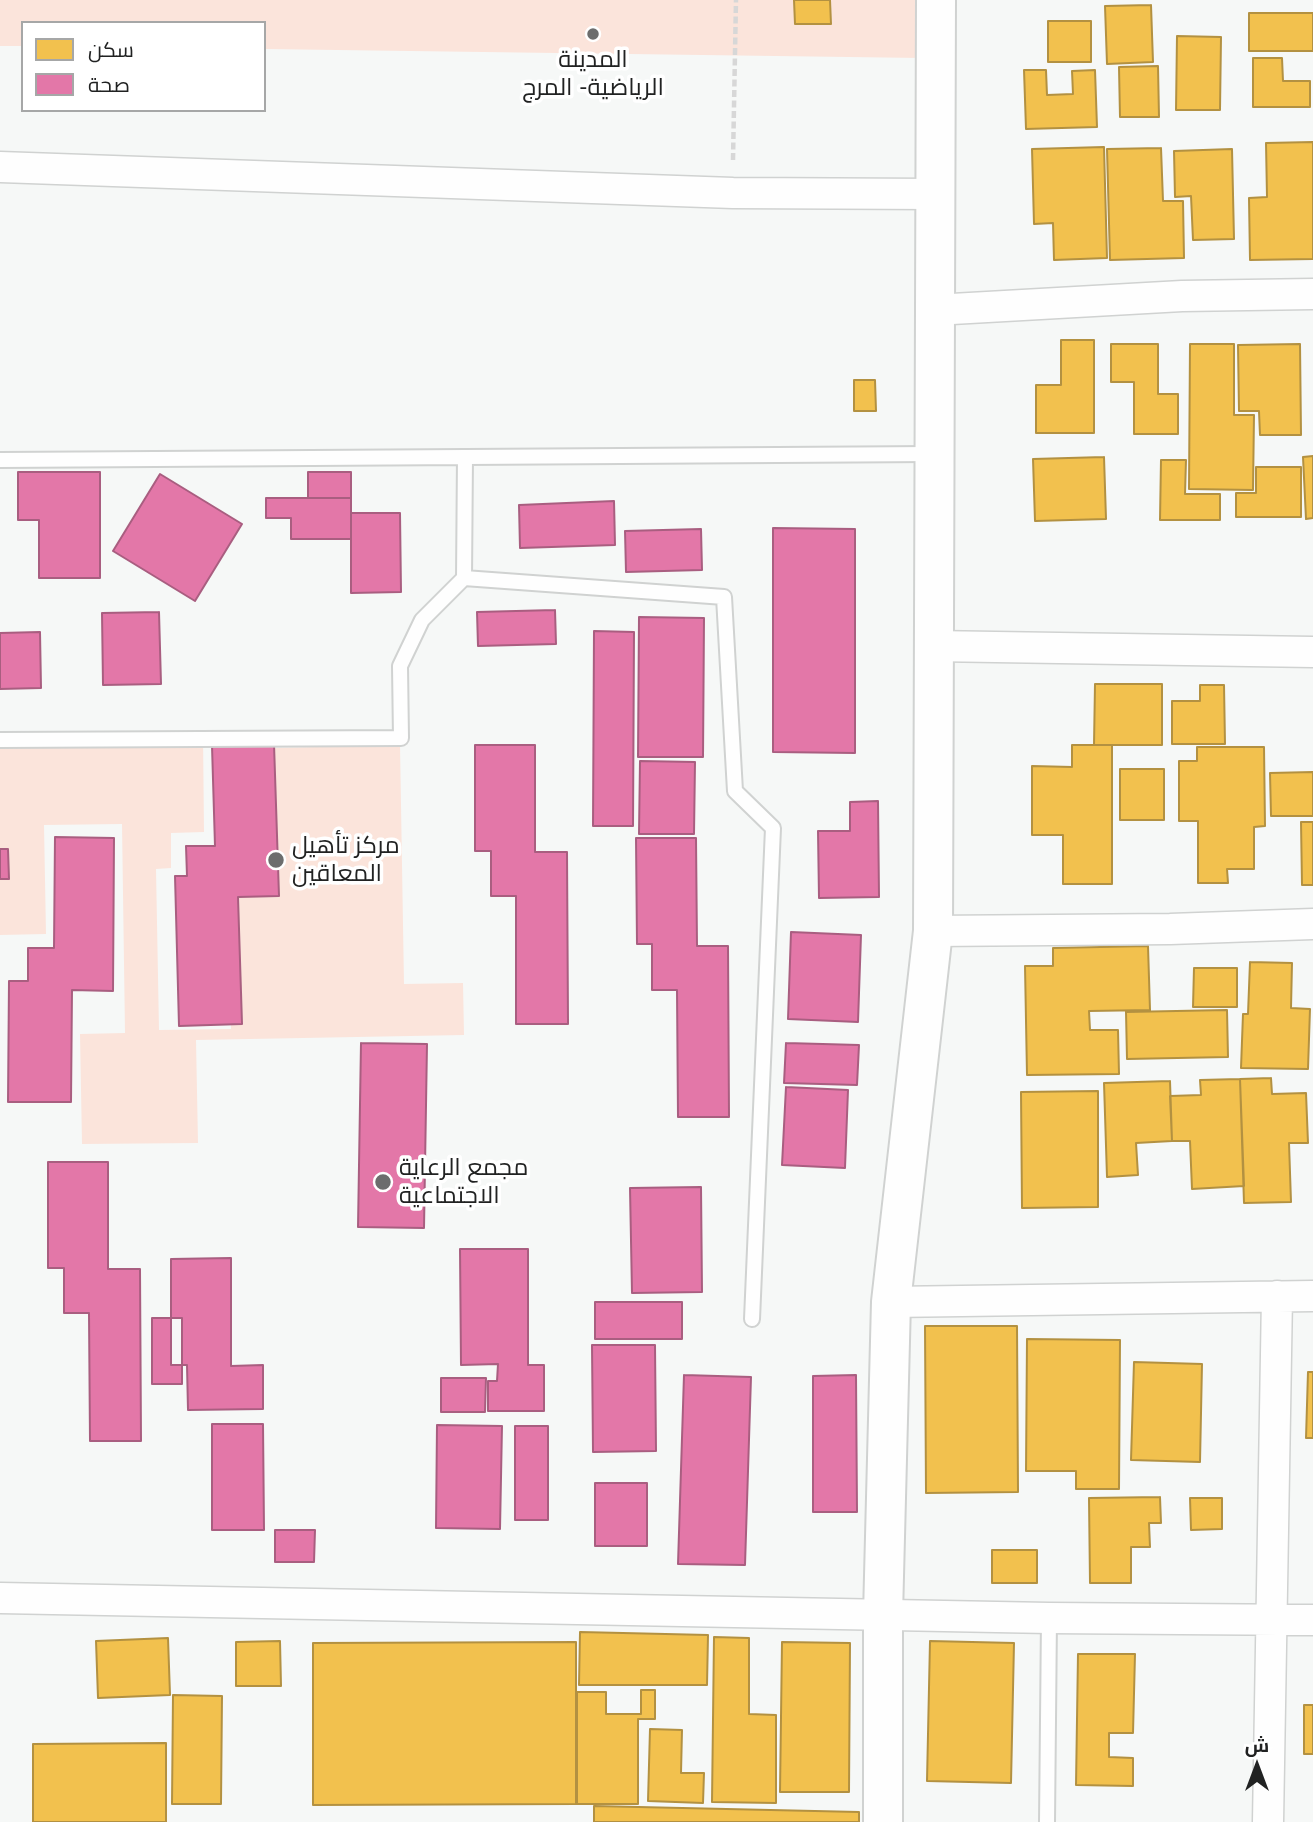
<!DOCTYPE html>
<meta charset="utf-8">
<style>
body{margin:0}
#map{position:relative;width:1313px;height:1822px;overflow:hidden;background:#f6f8f7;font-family:"PT Sans",Cairo,sans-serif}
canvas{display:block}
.legend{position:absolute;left:21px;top:21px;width:245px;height:91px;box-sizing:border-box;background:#fff;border:2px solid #a6a7a7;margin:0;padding:9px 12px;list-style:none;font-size:21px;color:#212222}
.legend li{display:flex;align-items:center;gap:14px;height:35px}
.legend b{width:35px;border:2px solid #a6a7a7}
.north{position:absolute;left:1222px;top:1731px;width:70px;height:70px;-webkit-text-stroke:5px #fff;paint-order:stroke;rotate:0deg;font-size:19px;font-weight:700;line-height:28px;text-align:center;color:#212222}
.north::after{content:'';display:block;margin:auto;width:24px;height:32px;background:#212222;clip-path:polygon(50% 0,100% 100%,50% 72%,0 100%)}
</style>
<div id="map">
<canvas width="1313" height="1822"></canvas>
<ul class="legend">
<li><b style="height:19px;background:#f2c14e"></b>سكن</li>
<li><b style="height:19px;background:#e377a8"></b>صحة</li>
</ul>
<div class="north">ش</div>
</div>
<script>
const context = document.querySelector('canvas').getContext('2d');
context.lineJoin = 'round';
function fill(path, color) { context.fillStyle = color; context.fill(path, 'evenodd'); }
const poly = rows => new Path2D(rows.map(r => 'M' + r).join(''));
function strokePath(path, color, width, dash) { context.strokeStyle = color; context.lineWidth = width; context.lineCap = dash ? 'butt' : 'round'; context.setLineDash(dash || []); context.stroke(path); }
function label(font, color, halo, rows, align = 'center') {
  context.font = font + ' "PT Sans",Cairo,sans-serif'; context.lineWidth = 7; context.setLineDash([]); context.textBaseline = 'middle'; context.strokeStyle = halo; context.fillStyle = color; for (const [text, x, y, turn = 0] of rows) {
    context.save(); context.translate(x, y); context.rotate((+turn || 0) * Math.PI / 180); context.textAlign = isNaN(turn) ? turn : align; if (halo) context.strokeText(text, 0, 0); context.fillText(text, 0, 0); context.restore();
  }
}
fill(poly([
 [0,0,921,0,921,58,264,49,264,23,23,23,23,46,0,46],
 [203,734,204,832,171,833,171,868,156,869,159,1030,231,1029,229,892,271,748,400,745,404,984,463,983,464,1035,196,1040,198,1143,82,1144,80,1034,125,1033,122,824,44,825,46,934,0,935,0,737]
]), '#fbe4db');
const homes = poly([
 [794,0,830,0,831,24,795,24,794,0],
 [1151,5,1153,62,1107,64,1105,6,1151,5],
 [1249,13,1313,13,1313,51,1249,51,1249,13],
 [1048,21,1091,21,1091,62,1048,62,1048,21],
 [1177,36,1221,37,1220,110,1176,110,1177,36],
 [1253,58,1282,58,1283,81,1310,81,1310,107,1253,107,1253,58],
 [1158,66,1159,117,1120,117,1119,67,1158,66],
 [1024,70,1046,70,1047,95,1073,94,1072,71,1095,70,1097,127,1026,129,1024,70],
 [1313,142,1313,259,1250,260,1249,198,1267,197,1266,143,1313,142],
 [1104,147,1107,258,1054,260,1053,223,1034,224,1032,149,1104,147],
 [1161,148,1163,201,1183,201,1184,258,1110,260,1107,149,1161,148],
 [1232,149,1234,239,1193,240,1191,196,1175,197,1174,151,1232,149],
 [1061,340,1094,340,1094,433,1036,433,1036,385,1061,385,1061,340],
 [1111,344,1158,344,1158,394,1178,394,1178,434,1134,434,1134,382,1111,382,1111,344],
 [1190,344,1234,344,1234,415,1254,415,1253,490,1189,489,1190,344],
 [1300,344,1301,435,1260,435,1259,411,1239,411,1238,345,1300,344],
 [854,380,875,380,876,411,854,411,854,380],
 [1313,456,1313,518,1306,519,1303,457,1313,456],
 [1104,457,1106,519,1035,521,1033,459,1104,457],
 [1161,460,1186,460,1185,494,1220,494,1220,520,1160,520,1161,460],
 [1256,467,1301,467,1301,517,1236,517,1236,493,1256,493,1256,467],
 [1095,684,1162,684,1162,745,1094,745,1095,684],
 [1200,685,1224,685,1225,744,1172,744,1172,701,1200,701,1200,685],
 [1072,745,1112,745,1112,884,1063,884,1063,835,1032,835,1032,766,1072,767,1072,745],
 [1197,747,1264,747,1265,826,1254,827,1254,869,1227,869,1228,883,1198,883,1198,821,1179,821,1179,761,1197,761,1197,747],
 [1120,769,1164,769,1164,820,1120,820,1120,769],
 [1313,772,1313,816,1271,816,1270,773,1313,772],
 [1301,822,1313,822,1313,885,1302,885,1301,822],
 [1148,946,1150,1010,1089,1011,1090,1030,1118,1030,1119,1074,1027,1075,1025,966,1053,966,1053,948,1148,946],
 [1250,962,1292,963,1291,1008,1310,1009,1308,1069,1241,1068,1243,1014,1248,1014,1250,962],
 [1194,968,1237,968,1237,1007,1193,1007,1194,968],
 [1227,1010,1228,1057,1127,1059,1126,1012,1227,1010],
 [1271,1078,1272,1094,1306,1093,1308,1143,1289,1143,1291,1202,1244,1203,1240,1079,1271,1078],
 [1240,1079,1244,1186,1192,1189,1190,1141,1172,1141,1170,1096,1201,1095,1200,1080,1240,1079],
 [1170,1081,1172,1141,1136,1143,1138,1175,1107,1177,1104,1083,1170,1081],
 [1098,1091,1098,1207,1022,1208,1021,1092,1098,1091],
 [925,1326,1017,1326,1018,1492,926,1493,925,1326],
 [1027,1339,1120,1340,1119,1489,1076,1489,1076,1471,1026,1471,1027,1339],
 [1134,1362,1202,1364,1200,1462,1131,1460,1134,1362],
 [1308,1372,1313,1372,1313,1438,1306,1438,1308,1372],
 [1160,1497,1161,1523,1149,1523,1150,1547,1131,1547,1131,1583,1090,1583,1089,1498,1160,1497],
 [1190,1498,1222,1498,1222,1529,1191,1530,1190,1498],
 [992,1550,1037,1550,1037,1583,992,1583,992,1550],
 [580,1632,708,1635,707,1685,579,1685,580,1632],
 [714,1637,749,1638,749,1714,776,1715,776,1803,712,1802,714,1637],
 [168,1638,170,1695,98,1698,96,1641,168,1638],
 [280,1641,281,1686,236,1686,236,1642,280,1641],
 [930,1641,1014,1643,1011,1783,927,1781,930,1641],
 [576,1642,576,1804,313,1805,313,1643,576,1642],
 [782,1642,850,1643,849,1792,780,1792,782,1642],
 [1078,1654,1135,1654,1133,1733,1109,1733,1109,1757,1133,1758,1133,1786,1076,1785,1078,1654],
 [641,1690,655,1690,655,1719,638,1719,638,1804,577,1804,577,1692,606,1692,606,1714,641,1714,641,1690],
 [173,1695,222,1696,221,1804,172,1804,173,1695],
 [1304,1705,1313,1705,1313,1754,1304,1754,1304,1705],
 [650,1729,682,1730,681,1773,704,1773,703,1803,648,1801,650,1729],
 [166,1743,166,1822,33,1822,33,1744,166,1743],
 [594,1806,859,1812,859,1822,594,1822,594,1806]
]);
fill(homes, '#f2c14e');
strokePath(homes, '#b39141', 2);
const health = poly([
 [18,472,100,472,100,578,39,578,39,520,18,520,18,472],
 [308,472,351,472,351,498,308,498,308,472],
 [160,474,242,524,195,601,113,551,160,474],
 [266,498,351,498,351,539,291,539,291,518,266,518,266,498],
 [614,501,615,545,520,548,519,505,614,501],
 [351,513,400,513,401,592,351,593,351,513],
 [773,528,855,529,855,753,773,752,773,528],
 [701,529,702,570,626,572,625,531,701,529],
 [555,610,556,644,478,646,477,612,555,610],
 [159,612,161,684,103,685,102,613,159,612],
 [639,617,704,618,703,757,638,757,639,617],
 [594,631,634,632,633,826,593,826,594,631],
 [40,632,41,688,0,689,0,633,40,632],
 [274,744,279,896,238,897,242,1024,179,1026,175,876,187,876,186,846,215,846,212,746,274,744],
 [475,745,535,745,535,852,567,852,568,1024,516,1024,516,896,491,896,491,851,475,851,475,745],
 [640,761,695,762,694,834,639,834,640,761],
 [878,801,879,897,819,898,818,831,850,831,850,802,878,801],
 [55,837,114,838,113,991,72,990,71,1102,8,1102,9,981,28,981,28,948,54,948,55,837],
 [636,838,696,838,697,946,728,946,729,1117,678,1117,677,990,652,990,652,944,637,944,636,838],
 [0,849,8,849,9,879,0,879,0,849],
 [791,932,861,935,858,1022,788,1019,791,932],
 [361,1043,427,1044,424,1228,358,1227,361,1043],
 [786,1043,859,1045,857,1085,784,1083,786,1043],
 [786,1087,848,1090,845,1168,782,1165,786,1087],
 [48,1162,108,1162,108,1269,140,1269,141,1441,90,1441,89,1313,64,1313,64,1268,48,1268,48,1162],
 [701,1187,702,1292,632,1293,630,1188,701,1187],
 [460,1249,528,1249,528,1365,544,1365,544,1411,488,1411,488,1381,497,1381,498,1364,461,1365,460,1249],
 [231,1258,231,1366,263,1365,263,1409,188,1410,187,1365,171,1365,171,1259,231,1258],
 [595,1302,682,1302,682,1339,595,1339,595,1302],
 [152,1318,182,1318,182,1384,152,1384,152,1318],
 [592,1345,655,1345,656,1451,593,1452,592,1345],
 [684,1375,751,1377,745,1565,678,1564,684,1375],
 [856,1375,857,1512,813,1512,813,1376,856,1375],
 [441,1378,486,1378,485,1412,441,1412,441,1378],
 [212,1424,263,1424,264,1530,212,1530,212,1424],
 [437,1425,502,1426,500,1529,436,1528,437,1425],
 [515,1426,548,1426,548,1520,515,1520,515,1426],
 [595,1483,647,1483,647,1546,595,1546,595,1483],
 [275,1530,315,1530,314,1562,275,1562,275,1530]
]);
fill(health, '#e377a8');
strokePath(health, '#a95e80', 2);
const service = poly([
 [0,460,932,454],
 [464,578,465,457],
 [0,740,401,738,400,666,422,620,464,578,724,597,735,791,773,828,752,1319],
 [1047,1822,1049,1618]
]);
const minor = poly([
 [0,167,733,193,935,194],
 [934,310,1182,296,1313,294],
 [932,646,1313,652],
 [933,931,1170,929,1313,924],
 [891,1302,1313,1296],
 [0,1598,1049,1618,1313,1620],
 [1268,1822,1277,1296]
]);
const primary = poly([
 [883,1822,883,1615,891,1302,933,931,936,0]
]);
strokePath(service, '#d0d2d1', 18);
strokePath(minor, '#d0d2d1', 33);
strokePath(primary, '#d0d2d1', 42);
strokePath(poly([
 [733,160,736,0]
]), '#d7d7d7', 4.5, [7, 3.5]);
strokePath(service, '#fefefe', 14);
strokePath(minor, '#fefefe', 30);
strokePath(primary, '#fefefe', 38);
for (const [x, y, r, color] of [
 [593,34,7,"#6c6d6d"],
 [276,860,9,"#6c6d6d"],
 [383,1182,9,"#6c6d6d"]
]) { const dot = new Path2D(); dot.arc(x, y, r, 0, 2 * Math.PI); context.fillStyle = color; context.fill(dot); strokePath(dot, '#fff', 2.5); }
label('24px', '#212222', '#fff', [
 ["المدينة",593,60,"center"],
 ["الرياضية- المرج",593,88,"center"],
 ["مركز تأهيل",292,846],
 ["المعاقين",292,874],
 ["مجمع الرعاية",399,1168],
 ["الاجتماعية",399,1196]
], 'left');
</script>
